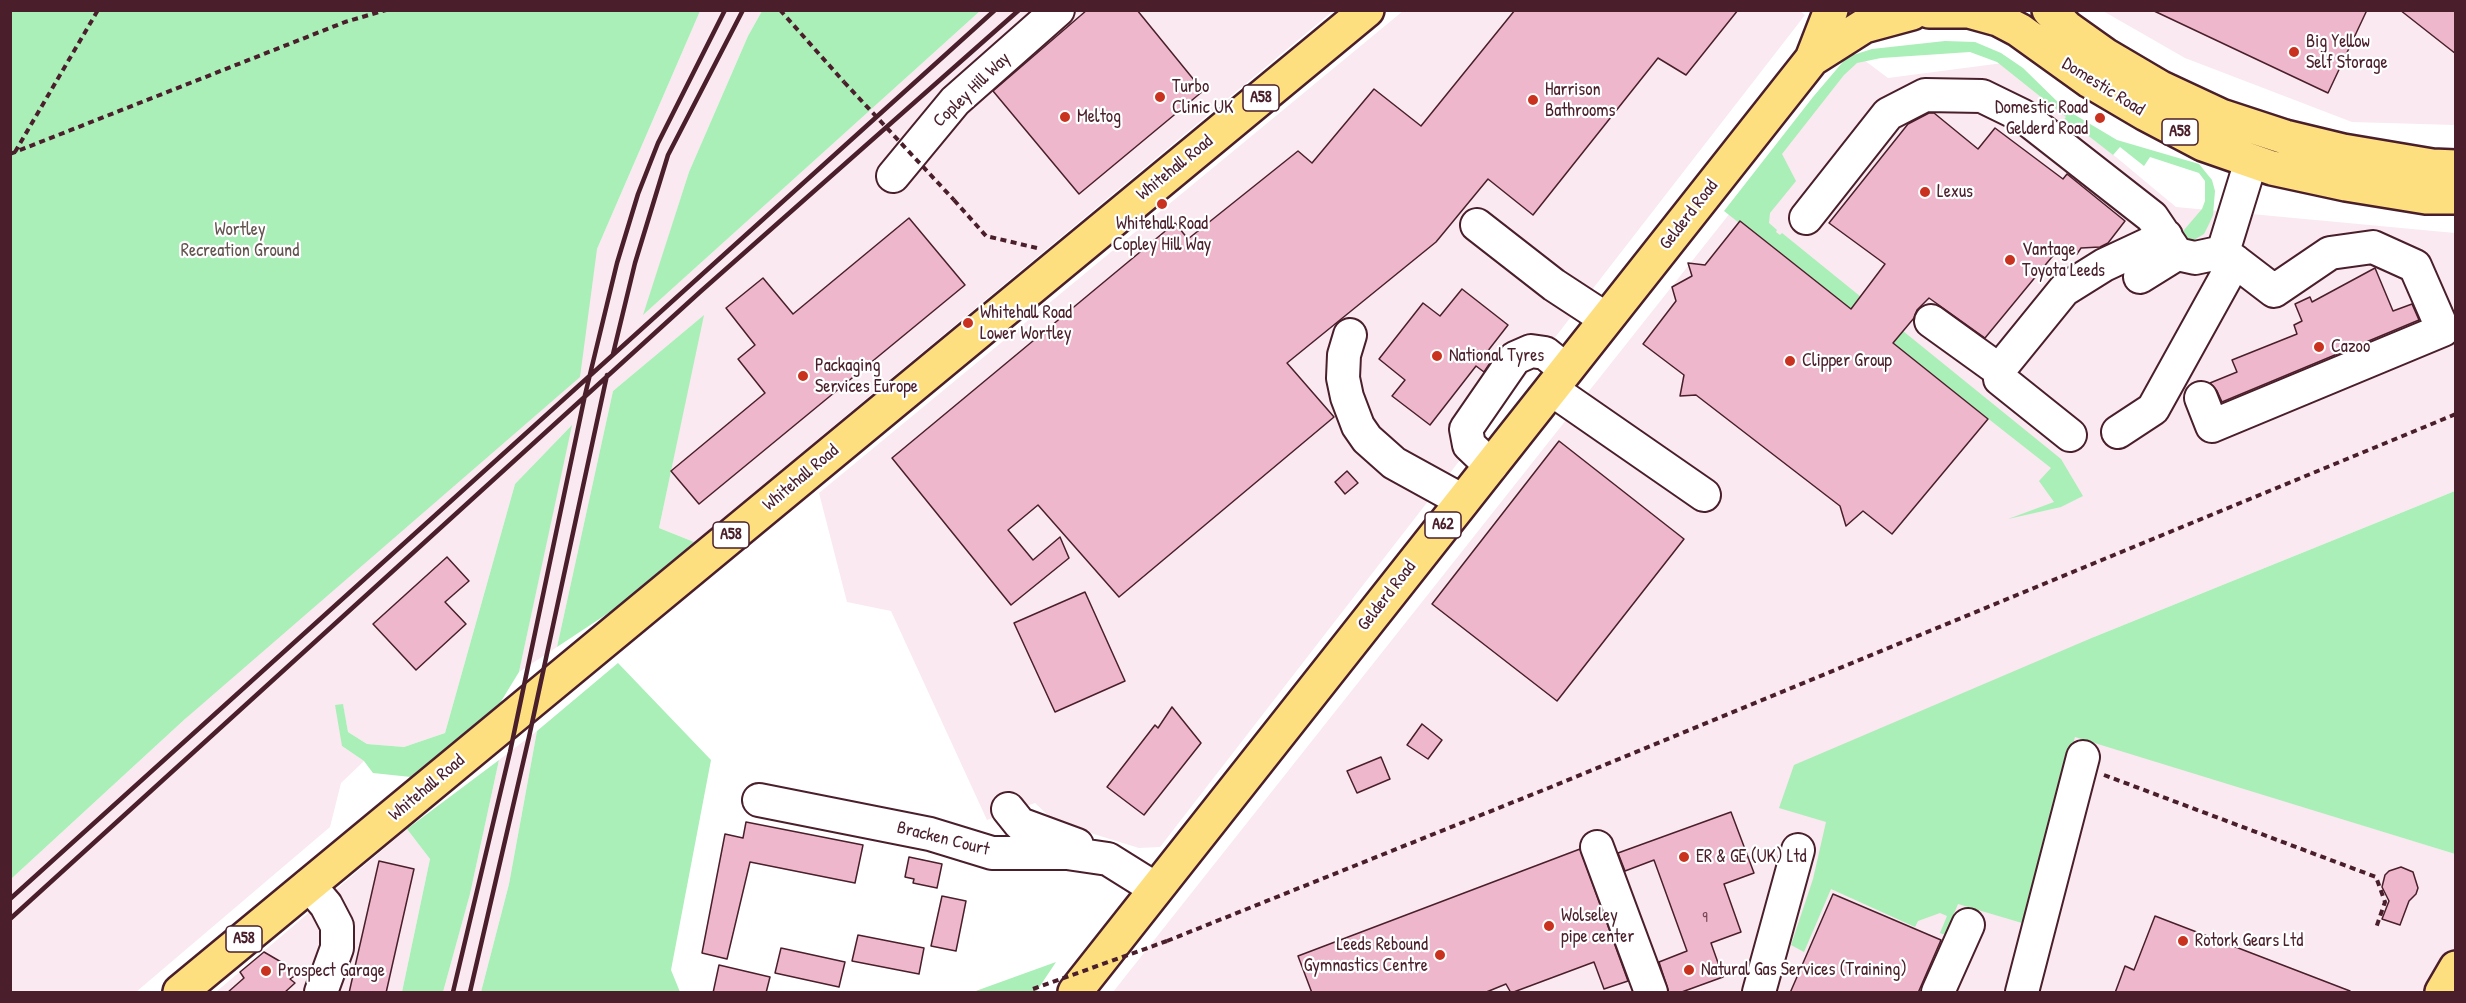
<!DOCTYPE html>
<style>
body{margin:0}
#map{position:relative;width:2466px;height:1003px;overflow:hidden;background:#fff;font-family:"Patrick Hand",sans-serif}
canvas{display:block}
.frame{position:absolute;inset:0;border:12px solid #4a1f2b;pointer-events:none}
</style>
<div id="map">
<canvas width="2466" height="1003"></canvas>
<div class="frame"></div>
</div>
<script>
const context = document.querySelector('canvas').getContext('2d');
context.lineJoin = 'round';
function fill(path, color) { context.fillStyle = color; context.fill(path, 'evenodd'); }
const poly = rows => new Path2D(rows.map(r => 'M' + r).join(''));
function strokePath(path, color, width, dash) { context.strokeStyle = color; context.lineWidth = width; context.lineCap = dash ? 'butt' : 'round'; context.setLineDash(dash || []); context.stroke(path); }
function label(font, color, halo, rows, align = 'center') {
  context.font = font + ' "Patrick Hand",sans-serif'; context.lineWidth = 4.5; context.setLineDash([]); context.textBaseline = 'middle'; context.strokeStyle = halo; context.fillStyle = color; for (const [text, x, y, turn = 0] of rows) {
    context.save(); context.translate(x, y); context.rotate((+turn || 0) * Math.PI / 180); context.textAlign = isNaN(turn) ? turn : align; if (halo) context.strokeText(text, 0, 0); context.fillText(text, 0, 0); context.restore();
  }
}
fill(poly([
 [1799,10,1805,15,1160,847,1139,848,1055,822,1035,803,987,820,891,611,847,602,819,493,1403,11],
 [700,11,762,11,748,36,689,172,644,314,980,11,1333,11,694,542,659,528,703,316,613,391,557,647,519,672,571,426,515,484,445,733,404,747,367,744,348,732,343,705,342,746,364,761,341,783,330,827,136,992,11,992,11,879,185,719,597,249],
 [2103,11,2455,11,2455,125,2352,122,2185,58],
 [1856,54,1888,78,2003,63,2176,207,2455,233,2455,491,2094,637,2076,736,2455,854,2455,968,2442,992,1113,992],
 [537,731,509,884,481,992,443,992,470,894,499,760],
 [407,829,430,859,402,992,216,992]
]), '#fae9f0');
fill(poly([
 [10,11,700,11,597,249,580,377,185,719,11,879],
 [762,11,980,11,643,315,689,172,748,36],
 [1945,41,1975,42,2001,53,2023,68,2065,109,2117,140,2199,164,2212,180,2215,191,2213,215,2209,224,2204,234,2187,244,2178,237,2202,209,2205,201,2205,181,2199,173,2150,157,2144,166,2120,147,2113,155,2072,123,2068,126,2062,122,2066,117,1997,62,1970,52,1881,58,1857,63,1844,75,1782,154,1796,181,1770,213,1769,223,1777,230,1776,232,1780,235,1782,233,2061,459,2083,496,2061,507,2008,519,2054,502,2039,481,2051,468,1724,211,1813,97,1847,57,1872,49],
 [704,315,659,528,694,542,616,608,557,647,613,391],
 [572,425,519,672,500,703,411,777,373,773,364,761,342,746,335,705,343,704,348,732,367,744,404,747,445,733,515,484],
 [2455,491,2455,854,2075,737,2022,923,1958,904,1945,935,1940,933,1947,916,1940,913,1918,921,1915,927,1831,889,1804,952,1791,945,1813,879,1826,822,1779,808,1794,765,2094,637],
 [618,663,711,760,671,970,680,992,481,992,509,884,537,731],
 [499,760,470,894,443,992,402,992,430,859,407,829],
 [1056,962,1036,992,973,992]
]), '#aaeeb8');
const building = poly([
 [1087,10,1137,10,1203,91,1079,194,993,91,1087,10],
 [1515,10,1738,10,1686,75,1658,58,1533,215,1488,179,1436,242,1287,363,1334,417,1119,597,1038,505,1008,530,1033,560,1060,537,1069,558,1011,605,892,458,1175,223,1188,239,1298,151,1312,163,1374,89,1421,126,1515,10],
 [2152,10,2367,10,2328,93,2152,10],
 [2400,10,2456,10,2456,54,2400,10],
 [1929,113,1934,113,1978,149,1995,128,2063,179,2067,174,2125,221,2108,243,2100,247,2081,248,2077,254,2063,256,2056,252,1985,338,1929,298,1917,310,1914,318,1893,343,1988,419,1892,534,1863,511,1846,526,1840,506,1696,395,1680,396,1684,375,1643,344,1676,301,1672,287,1692,276,1688,263,1705,265,1740,221,1851,309,1885,264,1829,223,1908,124,1929,113],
 [909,218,965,285,699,504,671,471,765,393,738,359,755,345,726,308,763,278,793,314,909,218],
 [2375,268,2393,311,2412,304,2419,320,2222,402,2217,391,2210,383,2237,372,2232,360,2297,334,2294,325,2302,321,2295,304,2310,297,2312,302,2375,268],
 [1462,289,1508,325,1487,352,1494,357,1484,372,1476,366,1430,425,1392,396,1405,380,1379,359,1423,303,1440,316,1462,289],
 [1559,441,1684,539,1557,701,1432,604,1559,441],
 [1347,471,1358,483,1345,494,1335,482,1347,471],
 [447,557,469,581,445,602,466,624,416,670,373,624,447,557],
 [1085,592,1125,681,1055,712,1014,623,1085,592],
 [1172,707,1201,743,1144,815,1107,787,1155,725,1158,728,1172,707],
 [1422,724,1442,740,1428,759,1407,745,1422,724],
 [1381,757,1390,779,1357,793,1347,771,1381,757],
 [1731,812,1754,873,1724,884,1741,932,1711,943,1723,977,1679,993,1669,993,1659,962,1687,951,1654,860,1625,871,1618,853,1731,812],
 [746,822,863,845,855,883,750,862,727,959,702,953,725,834,743,838,746,822],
 [1580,849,1628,981,1604,989,1594,962,1511,993,1506,984,1484,993,1312,993,1298,956,1580,849],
 [909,857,942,864,937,888,913,883,914,879,905,877,909,857],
 [379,861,414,869,386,993,349,993,379,861],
 [2401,867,2413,872,2418,888,2416,894,2409,901,2400,925,2382,919,2389,901,2382,887,2385,875,2389,871,2401,867],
 [1833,894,1941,940,1918,993,1790,993,1833,894],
 [942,896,966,901,956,951,931,946,942,896],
 [2155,916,2350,991,2350,993,2115,993,2125,966,2134,970,2155,916],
 [858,935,924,948,919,974,852,961,858,935],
 [781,948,845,962,839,987,775,973,781,948],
 [264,952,288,966,286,969,296,975,290,979,295,983,284,993,227,993,244,978,240,972,264,952],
 [719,965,770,977,766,993,713,993,719,965]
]);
fill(building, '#efb7cc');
strokePath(building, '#4a1f2b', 1.5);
const minor = poly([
 [893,176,955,101,1058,10],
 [1806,218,1888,114,1925,95,1982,96,2023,116,2152,217,2177,254,2195,258,2223,252,2251,161],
 [1477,225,1554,285,1606,319],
 [2140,277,2177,254],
 [1931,321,1999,370],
 [1350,335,1344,355,1343,378,1347,397,1358,426,1367,439,1394,463,1463,501],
 [1551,389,1704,495],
 [2201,398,2212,426,2443,330,2415,266,2373,247,2330,253,2274,291,2223,252],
 [2118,432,2153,409,2235,261],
 [2070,435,2000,379,1999,370,2064,290,2104,265,2166,236],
 [1491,466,1469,445,1466,429,1515,358,1531,351,1545,353,1566,370],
 [759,800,930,834,992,853,1067,853,1108,859,1156,889],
 [1008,809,1020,824,1077,845],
 [1597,847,1651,992],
 [309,885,326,905,337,926,337,948,321,992],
 [1759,992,1798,850],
 [1938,992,1968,925],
 [2022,992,2083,757]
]);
const major = poly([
 [2049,10,2067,28,2105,55,2161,88,2221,116,2285,137,2343,151,2432,166,2456,167],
 [1929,11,1969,11,1998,19,2019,30,2090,81,2146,114,2203,144,2272,168,2346,184,2426,197,2456,197],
 [1812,59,1864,26,1912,13],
 [180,992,1367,10],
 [1075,992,1812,59,1831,10]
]);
const highway = poly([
 [2442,992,2456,968]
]);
strokePath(minor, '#4a1f2b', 36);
strokePath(major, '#4a1f2b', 38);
strokePath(highway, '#4a1f2b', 38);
strokePath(poly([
 [780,10,844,82],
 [15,152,98,10],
 [10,154,345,22,386,10],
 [954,200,986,236,1037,248],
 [2104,775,2376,877,2385,902,2376,928],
 [1167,941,1551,787,2456,414]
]), '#4a1f2b', 4, [6, 4.5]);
strokePath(minor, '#fff', 32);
strokePath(major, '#fedf80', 33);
strokePath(highway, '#fedf80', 33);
strokePath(poly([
 [613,354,635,263,668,155,743,10],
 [10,899,995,10],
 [10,919,700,292,1019,10],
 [453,992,510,752,585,395,617,263,638,194,658,143,725,10],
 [470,992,529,737,607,375]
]), '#4a1f2b', 4.5);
strokePath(poly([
 [844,82,954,200],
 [1033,989,1167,941]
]), '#4a1f2b', 4, [6, 4.5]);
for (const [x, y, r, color] of [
 [2294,52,6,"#c8321e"],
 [1160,97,6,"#c8321e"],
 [1533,100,6,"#c8321e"],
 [1065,117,6,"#c8321e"],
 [2100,118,6,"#c8321e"],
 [1925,192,6,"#c8321e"],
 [1162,204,6,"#c8321e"],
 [2010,260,6,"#c8321e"],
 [968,323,6,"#c8321e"],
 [2319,347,6,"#c8321e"],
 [1437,356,6,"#c8321e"],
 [1790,361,6,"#c8321e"],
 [803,376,6,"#c8321e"],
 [1684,857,6,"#c8321e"],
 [1549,926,6,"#c8321e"],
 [2183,941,6,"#c8321e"],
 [1440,955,6,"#c8321e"],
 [1689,970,6,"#c8321e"],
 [266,971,6,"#c8321e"]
]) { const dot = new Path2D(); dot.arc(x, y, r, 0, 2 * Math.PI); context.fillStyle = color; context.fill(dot); strokePath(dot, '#fff', 2); }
label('15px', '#734553', null, [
 ["9",1705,918]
]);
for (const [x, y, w] of [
 [1261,98,36],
 [2180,132,36],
 [1443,525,36],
 [731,535,36],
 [244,939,36]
]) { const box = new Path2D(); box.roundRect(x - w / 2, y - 13, w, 26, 4.5); context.fillStyle = '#fff'; context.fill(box); strokePath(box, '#4a1f2b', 1.5); }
label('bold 16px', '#4a1f2b', null, [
 ["A58",1261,98],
 ["A58",2180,132],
 ["A62",1443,525],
 ["A58",731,535],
 ["A58",244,939]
]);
label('18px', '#4a1f2b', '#fff', [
 ["Big Yellow",2306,42],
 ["Self Storage",2306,63],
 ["Turbo",1172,87],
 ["Clinic UK",1172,108],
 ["Harrison",1545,90],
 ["Bathrooms",1545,111],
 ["Domestic Road",2088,108,"right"],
 ["Gelderd Road",2088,129,"right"],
 ["Meltog",1077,117],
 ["Lexus",1937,192],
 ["Whitehall Road",1162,224,"center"],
 ["Copley Hill Way",1162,245,"center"],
 ["Vantage",2022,250],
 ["Toyota Leeds",2022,271],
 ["Whitehall Road",980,313],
 ["Lower Wortley",980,334],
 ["Cazoo",2331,347],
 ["National Tyres",1449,356],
 ["Clipper Group",1802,361],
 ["Packaging",815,366],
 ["Services Europe",815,387],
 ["ER & GE (UK) Ltd",1696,857],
 ["Wolseley",1561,916],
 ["pipe center",1561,937],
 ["Rotork Gears Ltd",2195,941],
 ["Leeds Rebound",1428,945,"right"],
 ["Gymnastics Centre",1428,966,"right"],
 ["Natural Gas Services (Training)",1701,970],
 ["Prospect Garage",278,971]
], 'left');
label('18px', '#4a1f2b', '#fff', [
 ["Domestic Road",2103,87,32],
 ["Copley Hill Way",972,90,-44],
 ["Whitehall Road",1175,168,-39],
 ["Gelderd Road",1689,215,-52],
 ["Whitehall Road",801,478,-40],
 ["Gelderd Road",1387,596,-52],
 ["Whitehall Road",427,788,-40],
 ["Bracken Court",943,839,14]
]);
label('18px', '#62534e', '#fff', [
 ["Wortley",240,230],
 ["Recreation Ground",240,251]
]);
</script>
